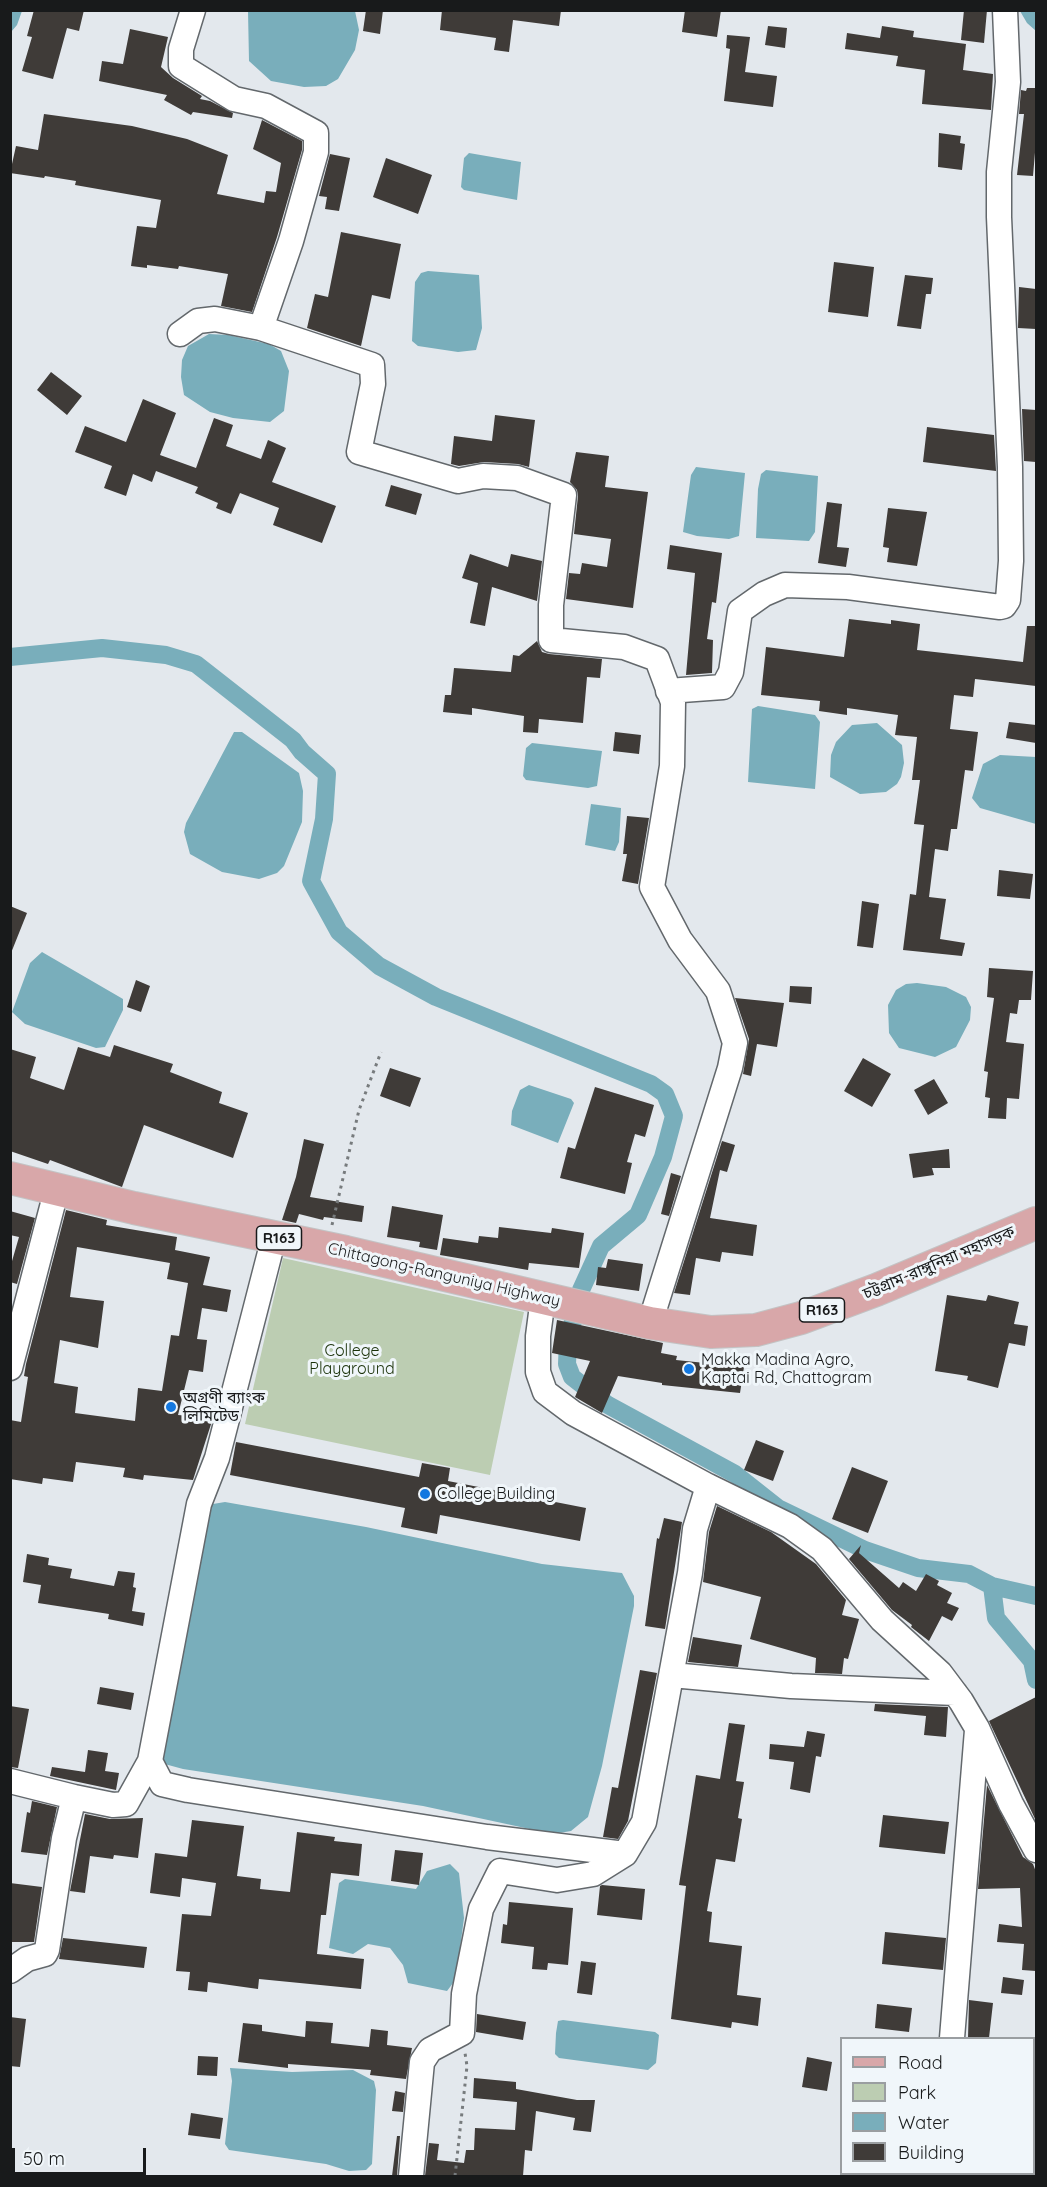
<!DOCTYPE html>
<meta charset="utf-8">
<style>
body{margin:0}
#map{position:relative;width:1047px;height:2187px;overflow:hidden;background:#e3e8ed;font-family:Quicksand,sans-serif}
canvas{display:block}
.frame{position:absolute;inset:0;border:12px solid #181a1b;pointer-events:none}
.legend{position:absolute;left:840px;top:2037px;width:195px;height:138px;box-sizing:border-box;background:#f0f6fa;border:2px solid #9a9ea1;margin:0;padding:8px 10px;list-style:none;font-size:18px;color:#181a1b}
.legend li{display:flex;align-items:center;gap:12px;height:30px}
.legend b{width:30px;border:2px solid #9a9ea1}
.scale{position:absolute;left:12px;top:2148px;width:134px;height:27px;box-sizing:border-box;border:3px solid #181a1b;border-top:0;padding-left:8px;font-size:18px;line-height:21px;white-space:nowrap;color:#181a1b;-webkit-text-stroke:4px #f0f6fa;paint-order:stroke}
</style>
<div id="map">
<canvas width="1047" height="2187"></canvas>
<div class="frame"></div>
<ul class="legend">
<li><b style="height:8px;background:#d8a7a9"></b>Road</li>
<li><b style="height:16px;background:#bccdb2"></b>Park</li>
<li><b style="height:16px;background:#79aebb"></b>Water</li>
<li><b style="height:16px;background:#3f3b38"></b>Building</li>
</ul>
<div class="scale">50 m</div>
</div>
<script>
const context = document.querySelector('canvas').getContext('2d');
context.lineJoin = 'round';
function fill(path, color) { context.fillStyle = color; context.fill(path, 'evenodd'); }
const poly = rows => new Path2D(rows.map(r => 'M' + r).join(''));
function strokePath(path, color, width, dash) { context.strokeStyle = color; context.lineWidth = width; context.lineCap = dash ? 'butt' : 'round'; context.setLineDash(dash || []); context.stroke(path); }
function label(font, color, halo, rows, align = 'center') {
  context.font = font + ' Quicksand,"Noto Sans Bengali",sans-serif'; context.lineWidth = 6; context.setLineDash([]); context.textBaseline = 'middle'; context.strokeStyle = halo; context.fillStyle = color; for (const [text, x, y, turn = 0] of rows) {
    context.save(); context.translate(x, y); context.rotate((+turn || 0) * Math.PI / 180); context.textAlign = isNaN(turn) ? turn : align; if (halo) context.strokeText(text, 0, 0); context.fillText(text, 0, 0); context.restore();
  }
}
fill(poly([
 [283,1258,524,1312,490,1475,245,1424]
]), '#bccdb2');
fill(poly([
 [10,11,22,11,17,25,11,32],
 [248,11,355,11,359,30,355,50,338,79,326,86,304,87,271,81,249,61],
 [1020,11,1036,11,1036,31,1027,23],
 [469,153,521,162,517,200,464,190,461,187,464,158],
 [428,271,479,275,482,328,476,350,458,352,418,346,412,341,415,282,421,273],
 [209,334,228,335,269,344,281,351,289,371,284,411,270,422,233,418,210,412,184,395,181,377,182,360,188,346],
 [696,467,745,473,739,536,729,539,697,536,683,532,691,475],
 [766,470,818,476,815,532,809,541,756,538,758,489,761,474],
 [758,706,815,715,820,722,815,789,748,782,752,709],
 [877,723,902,745,904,763,901,777,897,784,886,792,860,794,830,777,831,755,836,742,852,725],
 [234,732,242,732,299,773,303,791,302,822,284,866,277,873,259,879,222,872,190,854,184,832,186,823],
 [532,743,602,751,597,786,588,788,526,780,523,776,526,748],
 [1000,755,1036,757,1036,824,980,808,972,798,983,764],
 [591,804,621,808,619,842,615,851,585,845],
 [42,952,123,999,123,1010,105,1047,96,1048,25,1024,12,1012,30,963],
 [917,983,946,987,966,997,971,1007,970,1020,956,1047,935,1057,899,1048,889,1033,888,1005,896,990,906,984],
 [529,1085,571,1099,574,1103,558,1143,511,1125,512,1111,520,1090],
 [225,1502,366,1527,542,1564,622,1573,634,1596,634,1606,602,1766,588,1817,571,1831,553,1834,423,1806,183,1769,161,1763,207,1505],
 [450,1864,459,1873,464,1918,456,1979,447,1991,408,1983,403,1965,390,1948,368,1944,353,1954,329,1948,339,1883,345,1879,416,1889,427,1871],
 [563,2020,655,2032,659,2035,656,2063,648,2070,559,2058,555,2054,556,2033,558,2021],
 [230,2068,292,2072,353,2070,374,2081,376,2090,372,2164,366,2170,349,2171,326,2164,229,2150,225,2144,232,2081]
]), '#79aebb');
strokePath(poly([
 [10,657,102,648,166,655,196,664,293,740,302,752,327,774,324,819,311,881,339,932,379,966,436,997,651,1084,665,1094,674,1116,663,1157,638,1215,601,1246,581,1290,568,1341,567,1364,572,1377,608,1405,735,1474,778,1508,865,1550,918,1568,969,1574,992,1586,996,1618,1032,1661,1036,1680],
 [992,1586,1036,1596]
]), '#79aebb', 18);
fill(poly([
 [34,10,84,10,79,31,67,28,53,79,22,71,32,37,27,36],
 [366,10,383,10,380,34,363,31],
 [442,10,561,10,559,26,513,20,509,52,494,50,496,38,440,30],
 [685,10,721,10,717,37,682,32],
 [964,10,987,10,984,43,961,40],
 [768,26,787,28,785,48,765,45],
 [882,26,914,31,913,37,966,44,963,70,993,74,991,110,922,104,925,70,896,66,898,56,845,49,847,33,880,38],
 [130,29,168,37,161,67,173,78,202,96,200,99,210,101,233,113,232,118,193,112,191,115,164,100,167,95,99,81,102,61,123,64],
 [727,35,750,37,745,72,777,76,773,107,724,101,730,49,726,48],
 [1027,88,1036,88,1036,141,1033,176,1017,175,1024,114,1019,114,1021,90,1026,91],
 [44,114,132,126,187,139,228,155,217,194,264,203,266,191,276,192,281,163,253,149,262,120,302,141,302,150,277,237,252,312,221,306,228,274,179,266,178,269,147,265,147,268,131,266,137,226,156,228,161,200,75,185,76,181,45,176,44,178,10,173,16,146,38,150],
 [939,133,961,136,960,143,965,144,962,170,938,167],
 [330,154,350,158,339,211,325,209,327,197,319,196],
 [386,158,432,175,418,214,373,197],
 [341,232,401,244,390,299,372,295,361,346,307,328,315,294,328,297],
 [834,262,874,267,868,317,828,312],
 [905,275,933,278,931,294,926,294,921,329,897,326],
 [1019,287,1036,289,1036,329,1018,328],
 [51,372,82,396,67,415,37,390],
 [143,399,176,413,160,455,196,468,214,418,233,425,226,446,261,459,268,440,286,448,272,482,336,506,322,543,273,525,279,508,240,493,231,514,216,508,218,503,195,493,198,487,156,471,152,482,133,474,126,496,104,488,112,466,75,452,85,426,126,442],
 [1022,409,1036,410,1036,462,1024,461],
 [495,415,535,420,529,467,518,464,484,462,459,466,451,464,454,436,492,441],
 [927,427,994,435,996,471,923,462],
 [576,452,609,456,605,487,648,492,633,608,566,599,569,573,580,574,582,563,607,567,611,539,574,534,578,496,577,490,570,482],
 [391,485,422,494,416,515,385,506],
 [827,502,842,504,837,547,849,548,846,567,818,563],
 [888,508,927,512,917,566,887,562,889,548,883,547],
 [670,545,722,553,716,603,712,602,707,639,713,640,712,673,686,675,695,573,667,569],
 [470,554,508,567,511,554,542,561,537,601,492,587,485,626,470,623,478,583,462,578],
 [849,619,891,624,891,620,920,624,917,650,1023,662,1027,626,1036,626,1036,686,975,679,973,697,954,695,950,729,978,732,973,771,965,770,957,829,951,829,948,851,935,849,929,897,946,899,940,939,965,943,962,956,903,950,910,894,916,895,924,825,914,824,920,780,912,780,917,737,895,735,898,715,847,708,847,715,819,711,820,701,761,695,766,647,844,657],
 [537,641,542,652,549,654,602,659,600,678,587,677,583,723,539,719,538,733,523,732,524,716,472,708,472,715,443,712,445,695,451,695,454,668,511,672,513,655,519,656],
 [1009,722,1036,725,1036,743,1006,738],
 [615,732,641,735,639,754,613,751],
 [627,816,649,818,638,884,622,881,627,854,623,854],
 [999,870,1033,874,1030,899,997,896],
 [862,901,879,904,873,948,857,946],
 [10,906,27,913,11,953,10,953],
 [989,968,1033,971,1031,1000,1019,1000,1017,1014,1010,1013,1006,1042,1024,1044,1019,1099,1007,1098,1006,1119,988,1118,990,1098,985,1097,988,1072,984,1071,994,998,987,997],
 [136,980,150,986,141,1012,127,1007],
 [790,986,812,987,811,1004,789,1002],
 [735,998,784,1003,777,1047,757,1044,751,1076,743,1074,749,1039],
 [114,1045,173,1064,170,1072,222,1092,219,1103,248,1113,233,1158,144,1125,122,1187,50,1160,48,1164,10,1151,10,1049,36,1057,30,1078,64,1090,78,1047,110,1057],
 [863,1058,891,1074,872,1107,844,1091],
 [390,1068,421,1078,410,1107,380,1096],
 [934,1079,948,1103,928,1115,914,1090],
 [595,1087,654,1105,645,1137,635,1134,627,1162,632,1163,625,1194,560,1178,568,1147,575,1149],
 [304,1139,324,1144,310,1197,364,1206,362,1222,324,1217,323,1220,299,1214,296,1223,282,1220,296,1177],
 [722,1141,735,1145,727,1172,720,1170,710,1218,757,1225,753,1256,722,1252,720,1262,696,1258,690,1295,674,1293],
 [949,1149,950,1168,932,1168,934,1175,913,1178,909,1154],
 [671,1173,681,1176,669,1216,661,1214],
 [392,1206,443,1215,437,1250,419,1247,420,1242,387,1237],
 [66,1210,107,1220,106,1225,177,1237,175,1250,210,1257,203,1285,231,1290,227,1312,202,1308,197,1339,207,1340,203,1372,189,1370,178,1415,213,1418,193,1480,144,1475,143,1480,123,1477,125,1468,76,1462,73,1482,43,1478,42,1484,10,1479,10,1420,21,1422,28,1377,24,1376,26,1364],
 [77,1247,170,1263,167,1279,188,1283,179,1336,171,1335,162,1391,138,1388,135,1421,75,1413,78,1387,54,1383,60,1340,98,1348,104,1301,70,1297],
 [10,1211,35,1218,17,1284,10,1282,10,1268,19,1237,10,1235],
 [499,1227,551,1233,552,1228,584,1233,579,1268,529,1263,528,1270,440,1255,443,1238,478,1243,479,1236,498,1238],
 [608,1259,643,1264,639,1291,596,1285,598,1267,606,1268],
 [947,1295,986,1301,988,1295,1019,1302,1014,1324,1028,1326,1025,1346,1009,1343,998,1388,967,1380,968,1376,935,1371],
 [557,1320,663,1343,661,1353,677,1356,676,1360,744,1367,740,1393,662,1385,662,1383,618,1376,602,1413,575,1397,590,1361,552,1353],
 [756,1440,784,1451,773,1481,744,1470],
 [236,1442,419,1477,422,1463,450,1468,448,1481,586,1508,580,1541,440,1515,437,1534,401,1527,405,1508,230,1475],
 [852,1467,888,1481,868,1533,832,1519],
 [717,1506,771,1532,816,1564,846,1600,842,1615,859,1619,848,1659,844,1658,842,1674,815,1673,816,1658,750,1639,761,1597,703,1582,709,1532],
 [664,1518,682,1522,665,1629,645,1626,657,1538,659,1539],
 [861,1545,859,1553,899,1588,903,1582,916,1591,926,1574,939,1581,937,1585,952,1593,947,1603,959,1608,952,1621,942,1616,929,1641,911,1627,912,1625,892,1610,849,1559],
 [27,1554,49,1558,48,1565,72,1569,70,1578,114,1586,118,1571,135,1573,133,1587,136,1588,132,1611,145,1613,143,1626,108,1619,109,1614,38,1603,41,1585,23,1582],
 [693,1637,742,1645,738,1667,688,1662],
 [640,1670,657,1673,628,1821,618,1839,603,1837,612,1787,618,1788],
 [100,1687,134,1693,131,1710,97,1704],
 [1036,1697,1036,1821,989,1721],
 [875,1704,948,1707,946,1737,924,1735,926,1716,874,1711],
 [10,1706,29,1709,18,1768,10,1767],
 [729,1723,745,1725,736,1781,744,1782,738,1818,742,1819,735,1862,716,1859,707,1911,712,1912,709,1942,742,1946,737,1995,761,1998,758,2026,732,2022,731,2028,671,2019,686,1886,679,1885,696,1775,720,1779],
 [807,1731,825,1734,821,1757,816,1756,810,1793,790,1789,794,1762,769,1759,770,1744,804,1747],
 [88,1750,108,1753,105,1771,119,1773,116,1790,50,1776,52,1767,85,1772],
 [987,1785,1023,1857,1033,1864,1036,1872,1036,1971,1022,1970,1024,1944,997,1942,999,1924,1022,1927,1020,1888,978,1889],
 [32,1801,57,1807,47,1855,21,1852,27,1812,30,1813],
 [85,1814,110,1819,143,1818,138,1858,114,1855,113,1859,90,1856,85,1893,70,1891],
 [883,1815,949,1822,945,1854,879,1847],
 [192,1820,244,1826,237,1876,261,1879,260,1889,290,1892,297,1832,335,1837,334,1841,362,1844,359,1876,331,1873,326,1915,321,1915,317,1954,364,1959,361,1989,259,1979,258,1989,208,1982,207,1992,188,1990,190,1972,176,1971,182,1914,211,1916,216,1883,182,1878,180,1897,150,1893,155,1853,187,1857],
 [395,1850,423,1853,419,1885,391,1881],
 [10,1883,42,1887,34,1942,10,1942],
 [602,1885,645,1889,642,1920,597,1915,600,1886],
 [509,1902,573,1908,568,1965,548,1963,547,1970,532,1969,534,1947,501,1943,503,1924,507,1925],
 [885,1932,946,1938,943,1970,882,1964],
 [63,1938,147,1947,144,1968,59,1959],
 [581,1961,596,1963,592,1995,577,1993],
 [1003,1977,1024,1980,1022,1995,1001,1993],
 [969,2000,993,2003,989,2038,968,2038],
 [877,2004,912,2008,909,2032,875,2028],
 [477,2014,526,2022,523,2040,476,2032],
 [10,2017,26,2019,20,2067,10,2066],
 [306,2021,333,2023,331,2043,369,2047,371,2029,388,2031,387,2045,412,2048,406,2079,370,2075,371,2070,288,2064,288,2068,238,2062,243,2023,262,2025,262,2031,305,2037],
 [198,2056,218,2057,217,2076,197,2075],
 [807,2057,832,2062,827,2091,802,2087],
 [474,2078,516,2082,516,2089,577,2100,595,2100,591,2132,573,2130,575,2118,536,2111,532,2151,525,2150,523,2176,425,2176,429,2143,439,2144,437,2160,464,2163,466,2150,474,2150,475,2128,515,2130,517,2102,473,2098],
 [395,2091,405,2093,403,2112,392,2111],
 [191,2113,223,2118,220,2139,188,2135],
 [397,2136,400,2136,397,2176,392,2176]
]), '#3f3b38');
const minor = poly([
 [193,10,181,49,181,66,234,99,266,106,316,133,316,152,291,241,261,328],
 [180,334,198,321,215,319,261,328,372,365,373,384,359,452,458,481,483,476,517,478,564,495,551,605,551,640,624,647,657,659,673,702,672,766,652,887,680,940,718,991,735,1043,730,1068,650,1323],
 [668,691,723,687,731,672,740,611,764,594,785,585,848,587,1000,607,1004,606,1008,600,1011,561,1010,467,999,217,999,172,1008,82,1005,10],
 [274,1237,217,1458,199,1504,150,1761,162,1784,188,1790,487,1837,625,1854],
 [543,1298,538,1336,538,1372,545,1392,573,1413,708,1486,790,1526,822,1549,882,1620,940,1673,961,1701,977,1728,1011,1804,1036,1850],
 [10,1368,57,1188],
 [672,1675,791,1686,955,1693],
 [10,1781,74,1797,113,1805,126,1804,150,1761],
 [10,1971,27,1959,45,1954,47,1950,64,1838,74,1797],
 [952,2038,977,1730],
 [411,2176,422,2062,430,2050,462,2033,464,1994,481,1909,500,1871,557,1880,593,1874,625,1854,644,1822,690,1573,695,1529,708,1486],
 [941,2176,941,2174]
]);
const major = poly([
 [10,1178,134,1208,346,1252,650,1323,711,1332,756,1330,801,1318,876,1290,1036,1223]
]);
strokePath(minor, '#63686c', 27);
strokePath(major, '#c3c3c4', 34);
strokePath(poly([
 [332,1225,359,1110,381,1052],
 [455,2176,467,2066,465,2053]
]), '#777b7d', 3, [3, 4.5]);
strokePath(minor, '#fff', 24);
strokePath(major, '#d8a7a9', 32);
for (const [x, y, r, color] of [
 [689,1369,6,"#1378e0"],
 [171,1407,6,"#1378e0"],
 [425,1494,6,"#1378e0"]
]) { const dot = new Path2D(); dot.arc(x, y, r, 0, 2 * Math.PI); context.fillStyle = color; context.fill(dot); strokePath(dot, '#f0f6fa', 2); }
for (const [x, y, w] of [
 [279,1238,45],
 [822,1310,45]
]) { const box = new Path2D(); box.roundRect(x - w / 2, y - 12, w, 24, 4.5); context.fillStyle = '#f0f6fa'; context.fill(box); strokePath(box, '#181a1b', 1.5); }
label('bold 15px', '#181a1b', null, [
 ["R163",279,1238],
 ["R163",822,1310]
]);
label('16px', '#181a1b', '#f0f6fa', [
 ["চট্টগ্রাম-রাঙ্গুনিয়া মহাসড়ক",939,1263,-23],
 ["Chittagong-Ranguniya Highway",444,1275,13]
]);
label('16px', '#1b3209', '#f0f6fa', [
 ["College",352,1351],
 ["Playground",352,1369]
]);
label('16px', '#181a1b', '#f0f6fa', [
 ["Makka Madina Agro,",701,1360],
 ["Kaptai Rd, Chattogram",701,1378],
 ["অগ্রণী ব্যাংক",183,1398],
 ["লিমিটেড",183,1416],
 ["College Building",437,1494]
], 'left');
</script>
